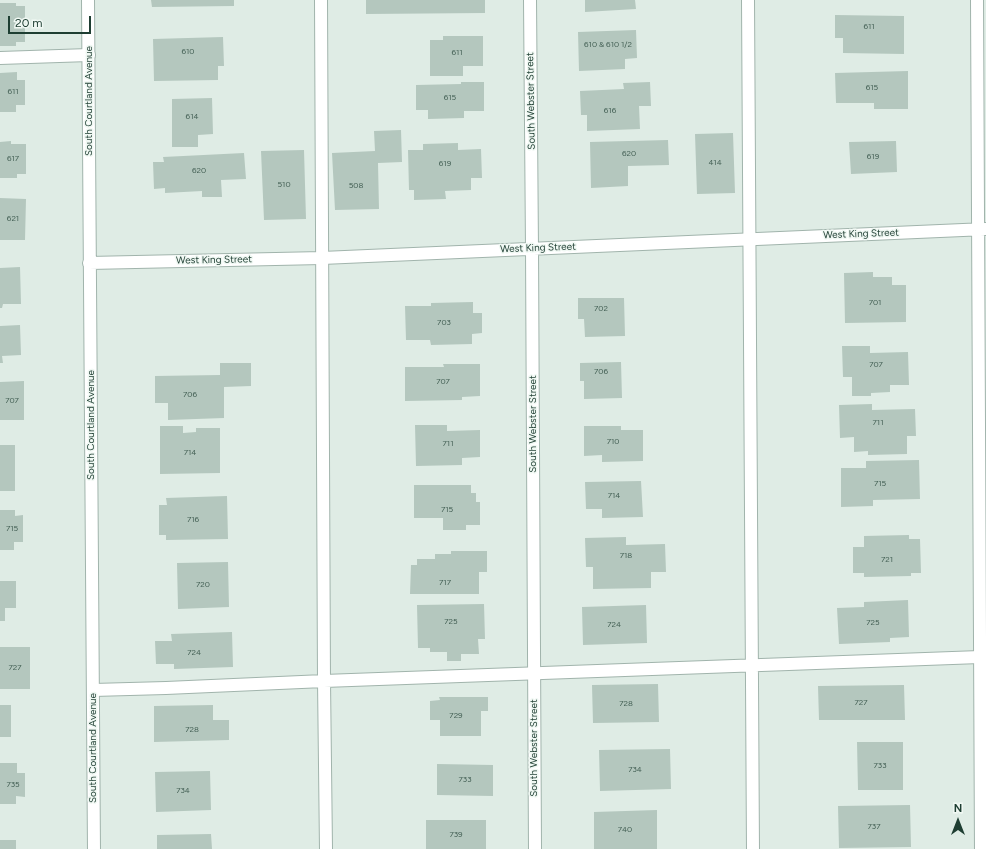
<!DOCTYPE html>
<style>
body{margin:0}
#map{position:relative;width:986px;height:849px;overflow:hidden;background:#dfece5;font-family:Figtree,sans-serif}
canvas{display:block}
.north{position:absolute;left:938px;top:801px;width:40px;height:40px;-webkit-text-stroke:3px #f0f8f3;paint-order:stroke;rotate:0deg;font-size:11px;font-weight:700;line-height:16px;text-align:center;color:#1e3e32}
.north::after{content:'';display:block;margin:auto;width:14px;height:18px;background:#1e3e32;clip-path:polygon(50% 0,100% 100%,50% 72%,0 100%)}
.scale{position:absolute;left:8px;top:16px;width:83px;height:18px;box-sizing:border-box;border:2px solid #1e3e32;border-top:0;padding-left:5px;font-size:12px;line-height:14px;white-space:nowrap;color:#1e3e32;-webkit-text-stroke:3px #f0f8f3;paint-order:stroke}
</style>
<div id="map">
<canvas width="986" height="849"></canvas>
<div class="north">N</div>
<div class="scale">20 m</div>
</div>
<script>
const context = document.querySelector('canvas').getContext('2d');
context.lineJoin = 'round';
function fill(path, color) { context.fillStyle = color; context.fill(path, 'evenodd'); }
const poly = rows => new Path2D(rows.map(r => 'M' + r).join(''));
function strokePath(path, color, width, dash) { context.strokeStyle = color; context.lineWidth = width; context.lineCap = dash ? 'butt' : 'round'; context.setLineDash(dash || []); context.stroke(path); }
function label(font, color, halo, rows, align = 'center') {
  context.font = font + ' Figtree,sans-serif'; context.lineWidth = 3; context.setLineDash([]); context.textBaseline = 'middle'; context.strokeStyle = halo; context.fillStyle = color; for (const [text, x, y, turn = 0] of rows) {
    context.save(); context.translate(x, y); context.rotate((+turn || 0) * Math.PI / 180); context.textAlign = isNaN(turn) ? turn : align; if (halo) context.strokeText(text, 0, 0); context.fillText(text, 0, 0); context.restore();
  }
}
fill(poly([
 [151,0,234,0,234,6,152,7],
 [366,0,485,0,485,13,366,14],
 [585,0,635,0,636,9,585,12],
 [0,3,16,3,16,6,25,6,25,42,16,42,16,46,0,46],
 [835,15,904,16,904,54,843,53,843,38,835,38],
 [636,30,637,58,625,59,625,69,579,71,578,32],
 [443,36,483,36,483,66,463,66,463,76,430,76,430,40,443,40],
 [223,37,224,66,218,66,218,80,154,81,153,39],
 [908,71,908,109,874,109,874,103,836,103,835,73],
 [17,72,17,80,25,80,25,105,16,105,16,112,0,112,0,73],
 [461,82,484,82,484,111,464,111,464,118,428,119,428,110,416,110,416,85,461,84],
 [650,82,651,106,639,106,640,129,587,131,587,115,581,115,580,91,624,89,623,83],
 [212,98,213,134,198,135,198,147,172,147,172,99],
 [401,130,402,162,378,163,379,209,335,210,332,153,375,151,374,131],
 [733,133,735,193,697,194,695,134],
 [668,140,669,165,628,166,628,186,591,188,590,142],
 [11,141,11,144,26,144,26,174,17,174,17,178,0,178,0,142],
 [896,141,897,172,851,174,849,142],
 [458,143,458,150,481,149,482,178,471,178,471,190,445,191,446,199,414,200,414,190,409,190,408,150,423,150,423,144],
 [304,150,306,219,264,220,261,151],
 [244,153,246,179,221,180,222,197,202,197,202,191,165,193,165,188,154,189,153,162,164,162,163,157],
 [0,198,26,199,25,240,0,240],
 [20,267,21,304,3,304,2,308,0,308,0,268],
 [873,272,873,277,892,277,892,285,906,285,906,322,845,323,844,273],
 [578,298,624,298,625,336,585,337,584,319,578,319],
 [473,302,473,313,482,313,482,333,472,334,472,344,431,345,430,340,406,340,405,306,431,306,431,303],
 [20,325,21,355,2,356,3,363,0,363,0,326],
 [842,346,870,346,870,353,908,352,909,385,890,385,890,392,871,393,871,396,852,396,852,377,843,377],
 [621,362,622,398,584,399,584,381,580,381,580,363],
 [220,363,251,363,251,386,224,387,224,418,168,420,168,403,155,403,155,376,220,375],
 [443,364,480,364,480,396,462,397,462,400,405,401,405,367,444,367],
 [24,381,24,420,0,420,0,382],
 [872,404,872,410,915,409,916,436,907,436,907,454,868,455,868,451,854,452,854,437,840,438,839,405],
 [415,425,447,425,447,431,480,430,480,457,462,458,462,465,416,466],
 [160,426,183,426,183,433,196,432,196,428,220,428,220,473,160,474],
 [584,426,621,426,621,430,643,430,643,461,602,462,602,455,584,456],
 [0,445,15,445,15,491,0,491],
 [919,460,920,499,873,500,873,506,841,507,841,468,866,468,866,461],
 [641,481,643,517,602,518,602,509,586,509,585,482],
 [414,485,471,485,471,493,476,493,476,502,480,502,480,525,466,525,466,530,443,530,443,518,414,518],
 [227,496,228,539,166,540,166,535,159,535,159,505,167,505,166,498],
 [0,510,15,510,15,516,23,515,23,542,14,542,14,550,0,550],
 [909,535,909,539,920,539,921,573,911,573,911,576,864,577,864,573,853,573,853,547,864,547,864,536],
 [626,537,626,545,665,544,666,572,651,572,651,588,593,589,593,567,586,567,585,538],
 [451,551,487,551,487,572,479,572,479,594,410,594,411,565,417,565,417,559,435,559,435,554,451,554],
 [228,562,229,607,178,609,177,563],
 [0,581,16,581,16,608,5,608,5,621,0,621],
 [908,600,909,637,890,638,890,642,839,644,837,608,864,607,864,602],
 [484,604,485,639,478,639,479,654,461,654,461,661,447,661,447,652,430,652,430,648,418,648,417,605],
 [646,605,647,643,583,645,582,607],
 [232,632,233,667,174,669,174,664,156,664,155,641,172,641,171,634],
 [0,647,30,647,30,689,0,689],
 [658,684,659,722,593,723,592,685],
 [904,685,905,720,819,720,818,686],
 [439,697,488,697,488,711,481,711,481,736,440,736,440,720,430,720,430,701,440,700],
 [0,705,11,705,11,737,0,737],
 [213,705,213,720,229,720,229,740,154,742,154,706],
 [857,742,903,742,903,790,858,790],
 [670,749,671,789,600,791,599,750],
 [0,763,17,763,17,773,25,773,25,797,16,796,16,804,0,804],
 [437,764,493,765,493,796,437,795],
 [210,771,211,810,156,812,155,772],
 [910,805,911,847,839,848,838,806],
 [657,810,657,849,594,849,594,812],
 [426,820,486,820,486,849,426,849],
 [211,834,212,849,157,849,157,835],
 [0,840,16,840,16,849,0,849]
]), '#b4c7be');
const service = poly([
 [321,0,324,681,326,849],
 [748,0,753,849],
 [0,58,89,55],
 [93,690,166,688,324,681,980,657]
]);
const minor = poly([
 [88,0,94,849],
 [530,0,532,249,535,849],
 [977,0,981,849],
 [89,263,322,258,986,229]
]);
strokePath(service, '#a1b4ac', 14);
strokePath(minor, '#a1b4ac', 14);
strokePath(service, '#fff', 12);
strokePath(minor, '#fff', 12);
label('8px', '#446055', null, [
 ["611",869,27],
 ["610 & 610 1/2",608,45],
 ["610",188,52],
 ["611",457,53],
 ["615",872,88],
 ["611",13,92],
 ["615",450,98],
 ["616",610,111],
 ["614",192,117],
 ["620",629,154],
 ["619",873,157],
 ["617",13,159],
 ["414",715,163],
 ["619",445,164],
 ["620",199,171],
 ["510",284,185],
 ["508",356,186],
 ["621",13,219],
 ["701",875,303],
 ["702",601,309],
 ["703",444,323],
 ["707",876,365],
 ["706",601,372],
 ["707",443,382],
 ["706",190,395],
 ["707",12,401],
 ["711",878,423],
 ["710",613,442],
 ["711",448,444],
 ["714",190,453],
 ["715",880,484],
 ["714",614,496],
 ["715",447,510],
 ["716",193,520],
 ["715",12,529],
 ["718",626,556],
 ["721",887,560],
 ["717",445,583],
 ["720",203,585],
 ["725",451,622],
 ["725",873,623],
 ["724",614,625],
 ["724",194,653],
 ["727",15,668],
 ["727",861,703],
 ["728",626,704],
 ["729",456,716],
 ["728",192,730],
 ["733",880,766],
 ["734",635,770],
 ["733",465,780],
 ["735",13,785],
 ["734",183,791],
 ["737",874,827],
 ["740",625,830],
 ["739",456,835]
]);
label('10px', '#1e3e32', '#f0f8f3', [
 ["South Courtland Avenue",89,101,-90],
 ["South Webster Street",531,101,-91],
 ["West King Street",861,234,-2],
 ["West King Street",538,248,-2],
 ["West King Street",214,260,-1],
 ["South Webster Street",533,424,-90],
 ["South Courtland Avenue",91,425,-90],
 ["South Courtland Avenue",93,748,-90],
 ["South Webster Street",534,748,-90]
]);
</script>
